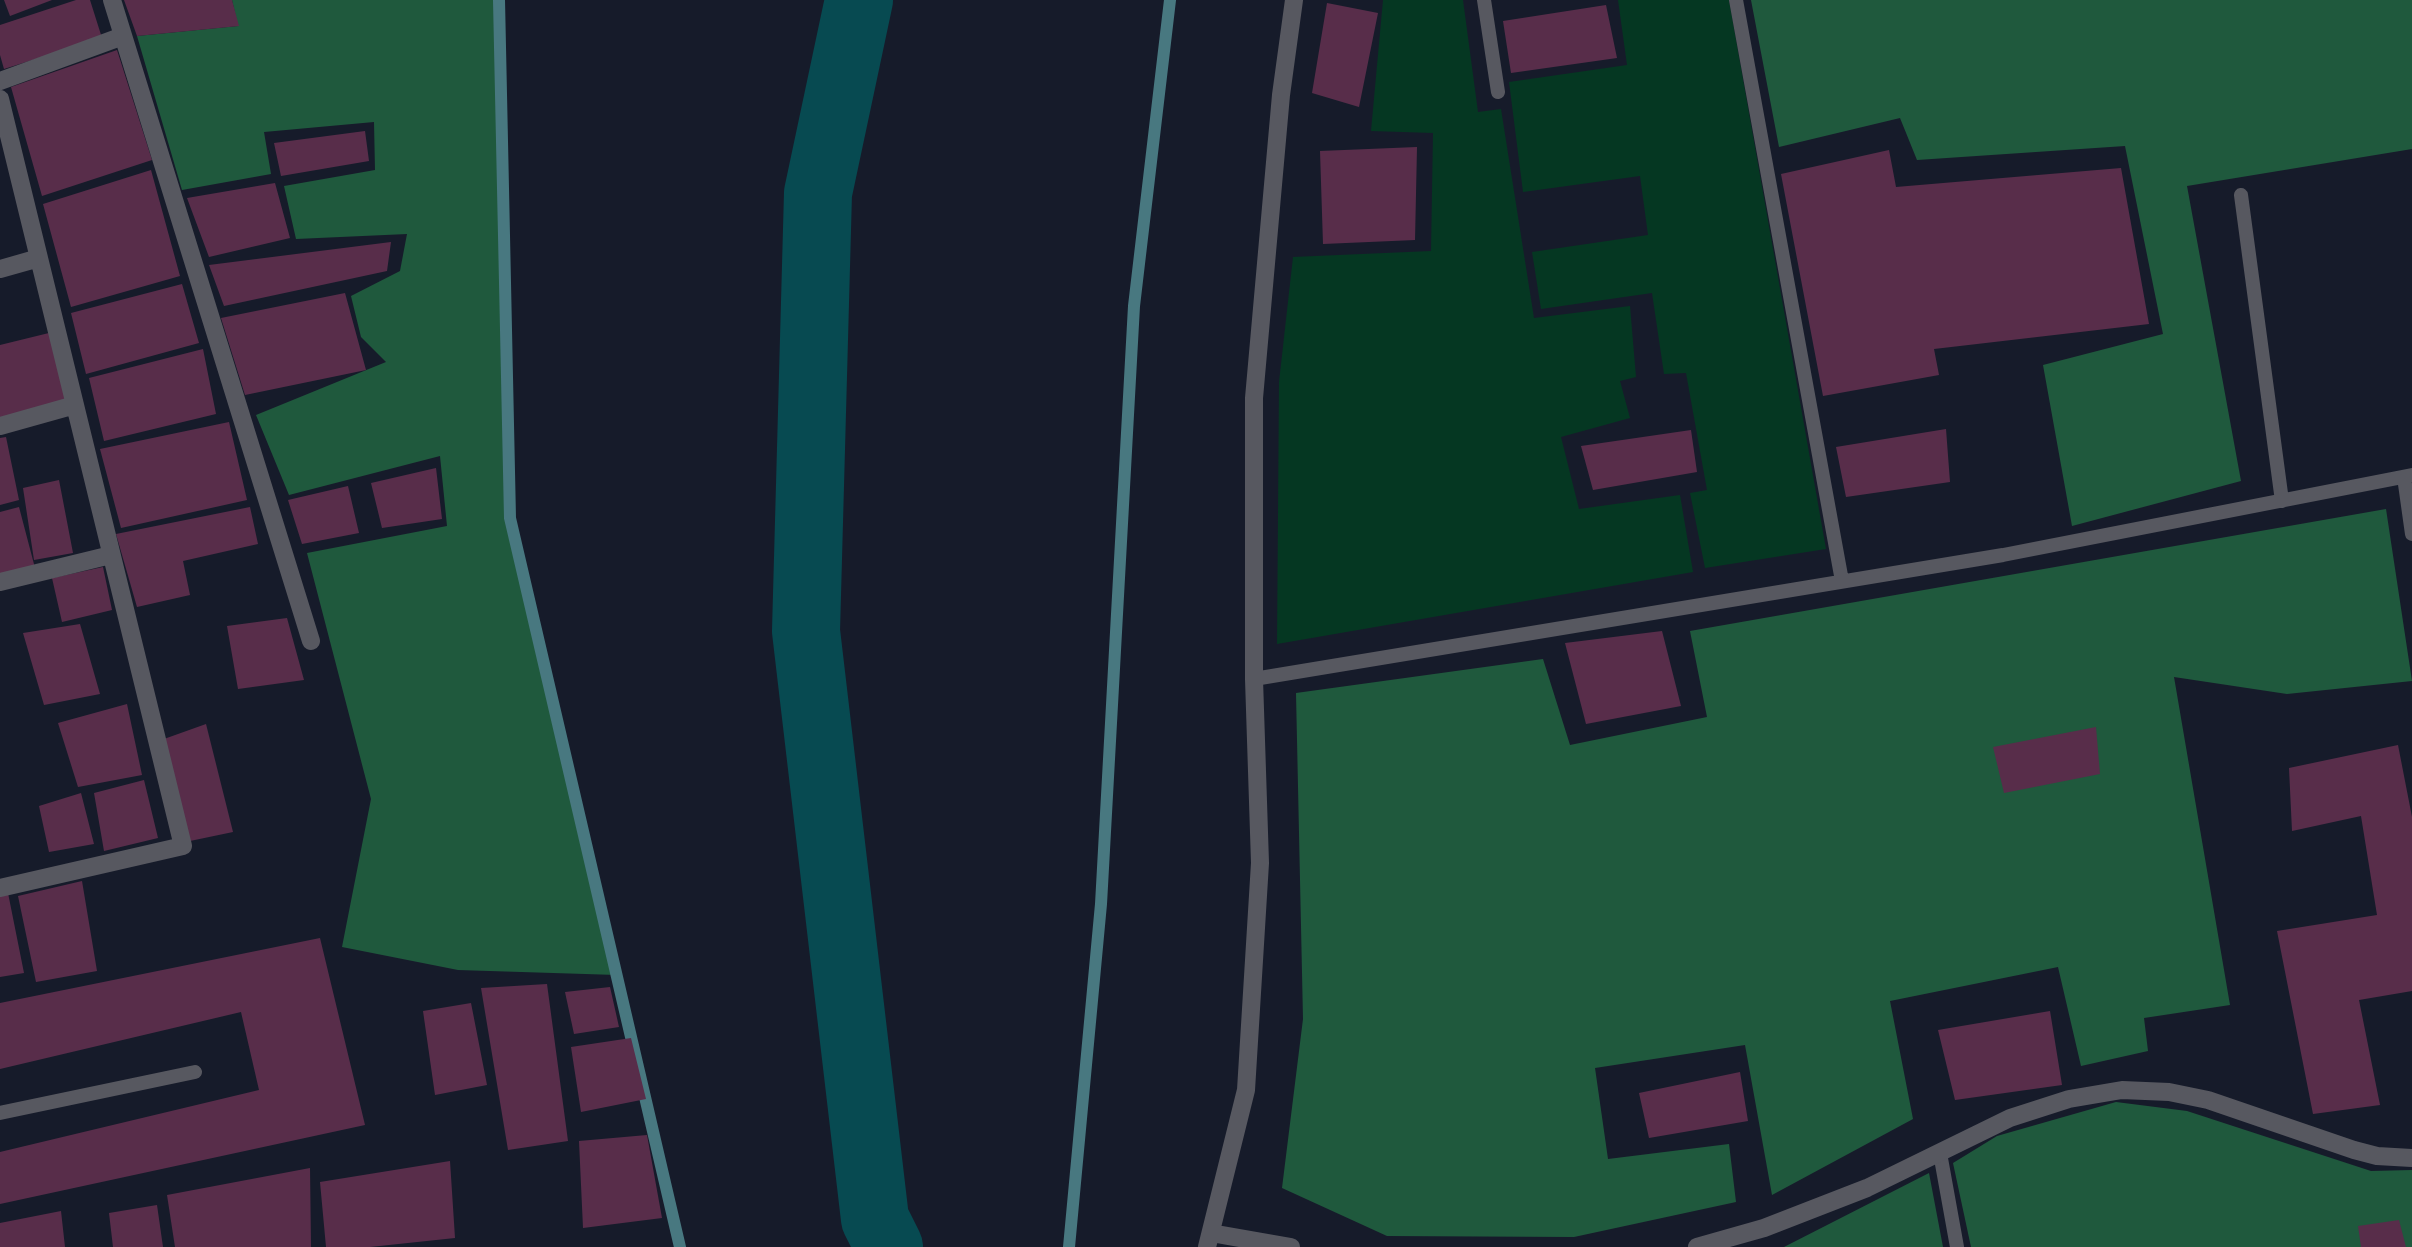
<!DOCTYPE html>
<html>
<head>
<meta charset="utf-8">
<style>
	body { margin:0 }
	canvas { display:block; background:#161b2a }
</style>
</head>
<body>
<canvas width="2412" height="1247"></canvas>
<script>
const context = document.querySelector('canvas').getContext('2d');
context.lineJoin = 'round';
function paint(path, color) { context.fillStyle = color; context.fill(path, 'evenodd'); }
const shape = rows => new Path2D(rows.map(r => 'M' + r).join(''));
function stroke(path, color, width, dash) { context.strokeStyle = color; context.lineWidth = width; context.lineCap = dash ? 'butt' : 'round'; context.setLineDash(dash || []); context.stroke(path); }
paint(shape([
	[1383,0,1463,0,1478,112,1501,109,1534,318,1630,306,1636,377,1620,381,1630,418,1561,437,1579,509,1680,495,1693,572,1277,644,1279,382,1293,257,1431,251,1433,133,1371,131],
	[1618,0,1729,0,1826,549,1705,568,1690,493,1707,490,1686,373,1664,374,1652,293,1541,309,1532,252,1648,235,1640,176,1523,192,1509,82,1627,65]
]), '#053722');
paint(shape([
	[232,0,499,0,510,518,617,975,458,970,342,947,371,799,307,553,447,526,440,456,289,495,256,415,386,362,361,337,351,296,400,271,407,234,296,239,284,186,375,170,374,122,264,132,271,174,182,190,137,36,238,26],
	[1751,0,2412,0,2412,149,2187,186,2241,481,2072,526,2043,365,2163,334,2125,146,1917,160,1900,118,1779,147],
	[2386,509,2412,681,2287,694,2174,677,2230,1005,2144,1018,2148,1051,2081,1066,2058,967,1890,1001,1913,1119,1772,1195,1745,1045,1595,1068,1608,1159,1729,1144,1736,1202,1574,1237,1387,1236,1282,1188,1303,1019,1296,693,1543,659,1570,745,1707,717,1690,631],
	[2116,1102,2187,1111,2371,1171,2412,1170,2412,1247,1971,1247,1953,1163,1997,1136],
	[1929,1173,1943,1247,1784,1247]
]), '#1f593d');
stroke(shape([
	[499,0,510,518,680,1247],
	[1069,1247,1101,904,1134,306,1170,0]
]), '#487880', 12);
stroke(shape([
	[859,0,818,193,806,631,875,1219,889,1247]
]), '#074a51', 68);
paint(shape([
	[4,0,52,0,10,16],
	[76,0,90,0,102,38,4,69,0,55,0,25],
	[124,0,232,0,239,26,137,36],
	[1327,3,1378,13,1359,107,1312,93],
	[1606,5,1617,58,1511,73,1503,21],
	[117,50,152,160,42,196,11,87],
	[365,131,369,161,281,176,274,143],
	[1417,147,1415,240,1323,244,1320,151],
	[1889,150,1896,187,2121,168,2149,324,1934,349,1939,375,1823,396,1781,174],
	[151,170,180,276,71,307,43,204],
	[275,183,290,238,209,257,187,198],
	[391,242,387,271,224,306,209,265],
	[182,284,199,343,86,374,71,313],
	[345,293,366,370,245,395,221,318],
	[53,332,67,401,0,418,0,345],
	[203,349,216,414,104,441,89,378],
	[229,422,247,500,121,528,100,449],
	[1946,429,1950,482,1846,497,1836,447],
	[1691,430,1697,472,1593,490,1581,446],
	[6,437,19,500,0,505,0,438],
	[436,468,442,519,382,528,371,483],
	[59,480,73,553,34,560,23,488],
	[348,486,359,533,302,544,288,500],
	[19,507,35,568,0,576,0,512],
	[250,507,258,544,183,561,190,595,137,607,116,534],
	[103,567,112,610,62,622,52,578],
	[287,618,304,680,238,689,227,626],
	[80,624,100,694,44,705,23,633],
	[1662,631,1681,706,1586,724,1565,643],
	[127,704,142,775,78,787,58,723],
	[206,724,233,832,190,841,164,739],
	[2096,727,2100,774,2004,793,1993,747],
	[2398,745,2412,817,2412,991,2359,1000,2380,1105,2313,1114,2277,931,2377,915,2361,816,2292,831,2289,768],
	[144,780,158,838,104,851,94,793],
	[81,793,94,844,49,852,39,806],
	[82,881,97,971,36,982,18,896],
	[8,893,24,973,0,977,0,895],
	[320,938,365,1125,0,1204,0,1152,259,1090,241,1012,0,1069,0,1003],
	[547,984,568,1141,508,1150,481,988],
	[610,987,619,1027,574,1034,565,992],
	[471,1003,487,1085,435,1095,423,1011],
	[2050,1011,2062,1085,1955,1100,1938,1030],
	[631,1038,646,1099,581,1112,571,1047],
	[1740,1072,1748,1121,1649,1138,1639,1093],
	[647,1135,662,1218,583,1228,579,1141],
	[450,1161,455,1238,370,1247,326,1247,320,1182],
	[310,1168,311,1247,175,1247,167,1195],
	[157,1205,163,1247,113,1247,109,1213],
	[61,1211,65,1247,0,1247,0,1223],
	[2399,1220,2406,1247,2361,1247,2358,1226]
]), '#582d4a');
stroke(shape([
	[1484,0,1498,92],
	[1736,0,1842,581],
	[2241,195,2282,501],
	[2404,477,2412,534],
	[1254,679,2003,555,2412,475],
	[0,1113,195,1072],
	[1940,1153,1957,1247]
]), '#575860', 14);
stroke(shape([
	[112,0,311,641],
	[0,81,123,36],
	[0,99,183,846,0,888],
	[0,269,39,258],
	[0,426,75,405],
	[0,582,111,555],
	[1211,1233,1291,1247],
	[1207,1247,1246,1090,1260,863,1254,679,1254,398,1281,95,1294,0],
	[1697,1247,1764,1228,1867,1188,2010,1118,2069,1099,2122,1090,2169,1092,2208,1100,2354,1150,2377,1156,2412,1158]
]), '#575860', 18);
</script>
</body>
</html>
